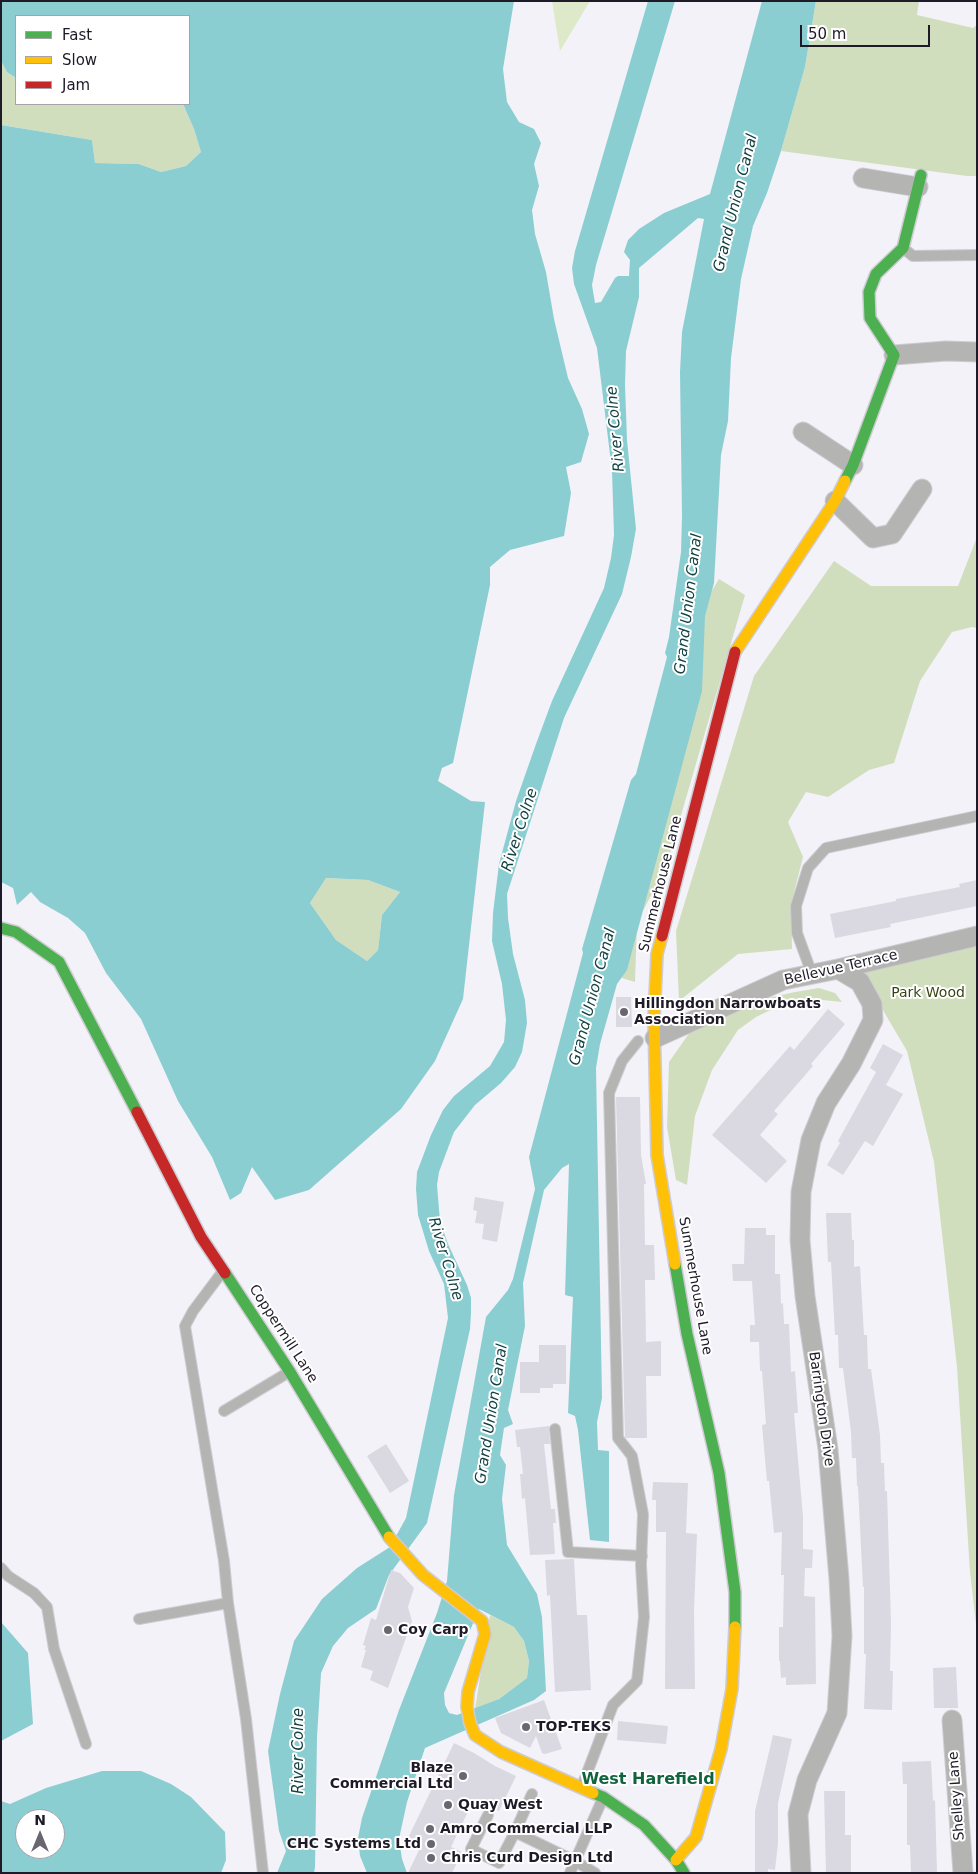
<!DOCTYPE html>
<html>
<head>
<meta charset="utf-8">
<style>
	body { margin:0 }
	#map { position:relative; width:978px; height:1874px; overflow:hidden; background:#f3f2f8; font-family:"DejaVu Sans",sans-serif }
	canvas { display:block }
	.frame { position:absolute; inset:0; border:2px solid #1f1a27; pointer-events:none }
	.legend { position:absolute; left:15px; top:15px; width:175px; height:90px; box-sizing:border-box; background:#fff; border:1px solid #a5a3a9; margin:0; padding:6px 9px; list-style:none; font-size:15px; color:#1f1a27 }
	.legend li { display:flex; align-items:center; gap:10px; height:25px }
	.legend b { width:25px; border:1px solid #a5a3a9 }
	.north { position:absolute; left:15px; top:1809px; width:50px; height:50px; box-sizing:border-box; background:#fff; border:1px solid #a5a3a9; border-radius:50%; rotate:0deg; font-size:14px; font-weight:700; line-height:20px; text-align:center; color:#1f1a27 }
	.north::after { content:''; display:block; margin:auto; width:18px; height:22px; background:#696670; clip-path:polygon(50% 0,100% 100%,50% 72%,0 100%) }
	.scale { position:absolute; left:800px; top:25px; width:130px; height:22px; box-sizing:border-box; border:2px solid #1f1a27; border-top:0; padding-left:6px; font-size:15px; line-height:18px; white-space:nowrap; color:#1f1a27; -webkit-text-stroke:4px #fff; paint-order:stroke }
</style>
</head>
<body>
<div id="map">
<canvas width="978" height="1874"></canvas>
<div class="frame"></div>
<ul class="legend">
<li><b style="height:6px;background:#4caf50"></b>Fast</li>
<li><b style="height:6px;background:#ffc107"></b>Slow</li>
<li><b style="height:6px;background:#c62828"></b>Jam</li>
</ul>
<div class="north">N</div>
<div class="scale">50 m</div>
</div>
<script>
const context = document.querySelector('canvas').getContext('2d');
context.lineJoin = 'round';
function paint(path, color) { context.fillStyle = color; context.fill(path, 'evenodd'); }
const shape = rows => new Path2D(rows.map(r => 'M' + r).join(''));
function stroke(path, color, width, dash) { context.strokeStyle = color; context.lineWidth = width; context.lineCap = dash ? 'butt' : 'round'; context.setLineDash(dash || []); context.stroke(path); }
function label(font, color, halo, rows, align = 'center') {
  context.font = font + ' "DejaVu Sans",sans-serif'; context.lineWidth = 4; context.setLineDash([]); context.textBaseline = 'middle'; context.strokeStyle = halo; context.fillStyle = color; for (const [text, x, y, turn = 0] of rows) {
    context.save(); context.translate(x, y); context.rotate((+turn || 0) * Math.PI / 180); context.textAlign = isNaN(turn) ? turn : align; if (halo) context.strokeText(text, 0, 0); context.fillText(text, 0, 0); context.restore();
  }
}
paint(shape([
	[552,1,590,1,560,51]
]), '#dde9c9');
paint(shape([
	[816,1,919,1,917,15,973,28,977,25,977,176,967,176,781,151,805,67],
	[1,61,7,72,16,78,16,104,183,104,194,129,201,152,186,166,161,172,139,164,95,163,92,140,1,125],
	[977,537,977,628,972,627,952,632,920,681,894,763,869,770,828,797,806,792,788,822,803,857,791,904,792,949,738,954,679,1001,676,931,754,676,834,561,871,586,958,586],
	[719,579,745,595,666,867,637,922,635,982,622,978,615,906,692,623],
	[326,878,368,880,400,892,382,915,378,950,367,961,336,940,310,903],
	[977,930,977,1633,970,1572,957,1367,934,1162,907,1051,854,961],
	[819,988,835,993,842,1002,813,999,777,1007,756,1017,738,1030,712,1070,695,1116,687,1185,676,1180,667,1127,669,1062,690,1032,763,999,795,992],
	[490,1615,514,1627,524,1641,529,1661,527,1678,499,1699,475,1709]
]), '#d1debd');
paint(shape([
	[2,1,514,1,503,69,507,102,519,122,534,129,541,143,534,164,539,186,532,210,535,234,546,272,554,319,568,378,582,409,589,434,581,462,566,467,571,493,564,536,510,550,490,567,490,585,453,763,442,768,438,781,471,801,485,802,463,999,435,1061,401,1109,309,1190,275,1200,252,1167,241,1193,230,1200,212,1157,178,1101,141,1019,106,973,85,933,68,918,40,902,31,892,17,905,13,888,1,882,1,125,92,140,95,163,139,164,161,172,186,166,201,152,194,129,183,104,189,104,189,16,16,16,16,78,7,72,1,61],
	[326,878,368,880,400,892,382,915,378,950,367,961,336,940,310,903],
	[648,1,675,1,596,265,592,285,595,303,601,302,615,278,618,276,629,276,630,260,624,252,628,240,639,229,664,213,710,194,762,1,816,1,805,67,781,151,767,193,753,226,741,279,731,358,728,421,721,455,714,583,705,616,702,691,627,970,617,984,600,1044,596,1068,602,1398,597,1422,598,1450,609,1451,609,1542,590,1540,578,1430,575,1416,568,1413,573,1297,565,1295,569,1164,562,1168,544,1190,523,1283,525,1326,508,1410,513,1424,504,1428,500,1455,506,1465,502,1499,507,1545,537,1594,542,1617,546,1691,534,1700,425,1748,407,1802,399,1839,402,1859,407,1873,367,1873,360,1856,358,1838,362,1818,399,1710,437,1613,447,1581,454,1495,486,1317,508,1290,513,1279,535,1189,529,1157,583,953,582,949,631,780,636,774,667,657,665,653,669,637,681,552,682,516,680,372,682,332,704,219,698,218,639,268,639,297,626,351,625,385,627,440,636,529,631,557,622,594,564,718,507,894,508,918,513,954,525,1000,527,1023,522,1052,515,1067,501,1083,475,1105,454,1132,439,1172,437,1185,440,1221,448,1244,467,1285,471,1298,471,1313,470,1329,427,1523,389,1575,376,1609,348,1628,333,1646,321,1673,317,1737,315,1867,314,1873,277,1873,286,1851,279,1831,268,1751,280,1694,294,1641,322,1599,357,1568,390,1547,406,1518,448,1318,444,1284,429,1251,418,1215,416,1189,417,1172,431,1135,443,1110,454,1096,490,1066,504,1042,506,1020,502,984,492,941,493,913,499,864,516,801,536,744,552,701,604,588,611,558,614,535,612,471,597,348,574,284,572,268,575,251],
	[479,1609,514,1627,524,1641,529,1661,527,1678,499,1699,457,1715,449,1713,445,1705,444,1693],
	[1,1622,28,1653,33,1724,1,1741],
	[102,1771,141,1771,171,1784,191,1797,225,1832,226,1860,221,1873,1,1873,1,1801,10,1804,46,1788],
	[25,1819,55,1819,55,1849,25,1849]
]), '#8bced1');
paint(shape([
	[977,880,977,906,890,924,891,927,835,938,830,914,896,901,896,899,960,887,959,884],
	[616,997,631,997,632,1027,616,1027],
	[828,1009,845,1024,811,1064,813,1066,774,1111,778,1114,760,1135,787,1161,766,1183,712,1135,790,1046,794,1050],
	[883,1044,903,1055,886,1085,903,1094,873,1146,865,1141,843,1175,827,1165,840,1143,838,1141,876,1072,870,1068],
	[616,1097,640,1097,641,1155,646,1184,644,1184,645,1245,654,1245,655,1280,645,1280,646,1342,661,1341,661,1376,646,1376,647,1438,626,1438,625,1436],
	[475,1197,504,1202,497,1242,482,1239,484,1224,475,1223,477,1211,473,1210],
	[826,1213,851,1213,852,1240,854,1240,854,1267,860,1266,864,1335,867,1335,868,1369,871,1369,880,1435,881,1463,884,1463,885,1491,887,1491,891,1623,890,1671,893,1671,892,1710,864,1709,866,1654,864,1654,864,1587,863,1587,858,1486,857,1486,856,1458,852,1458,851,1432,843,1368,839,1368,838,1335,835,1335,831,1262,828,1262],
	[745,1228,766,1228,766,1235,775,1235,775,1274,780,1274,781,1304,783,1303,784,1324,789,1324,791,1372,795,1371,798,1413,794,1413,803,1517,803,1549,813,1550,812,1568,805,1568,804,1596,815,1597,816,1684,786,1685,786,1677,781,1678,780,1661,779,1661,779,1627,783,1627,784,1575,781,1575,782,1532,774,1533,769,1481,767,1481,762,1425,766,1424,762,1371,760,1371,759,1342,750,1342,750,1325,755,1325,752,1281,733,1281,732,1264,744,1264],
	[539,1345,566,1345,566,1384,553,1384,553,1388,540,1388,540,1393,520,1393,520,1362,539,1362],
	[549,1426,550,1444,544,1444,551,1509,555,1509,556,1523,553,1523,555,1554,530,1555,525,1498,522,1499,520,1474,523,1474,520,1447,517,1447,515,1430],
	[386,1444,409,1481,390,1493,367,1456],
	[653,1482,688,1483,686,1533,697,1534,694,1611,695,1689,665,1689,666,1532,656,1532,656,1500,652,1500],
	[574,1559,577,1615,587,1615,591,1690,555,1692,550,1595,547,1596,545,1560],
	[391,1570,400,1573,414,1588,408,1607,412,1621,388,1688,370,1680,373,1671,361,1667,366,1650,364,1650,366,1646,363,1645,371,1618,376,1620],
	[956,1667,958,1708,934,1708,933,1668],
	[544,1700,562,1749,545,1754,542,1753,536,1736,530,1748,501,1733,495,1718],
	[618,1721,668,1726,666,1744,617,1740],
	[773,1735,792,1739,778,1803,778,1843,775,1870,768,1869,768,1873,755,1873,755,1811],
	[454,1743,474,1753,495,1766,516,1776,499,1811,474,1799,451,1847,462,1852,452,1873,408,1873,421,1846,407,1840],
	[931,1761,933,1801,935,1800,937,1873,911,1873,910,1845,907,1845,907,1784,903,1784,902,1762],
	[824,1791,845,1791,845,1835,851,1835,851,1873,826,1873]
]), '#dad8e1');
const lane = shape([
	[903,248,913,256,977,255],
	[812,974,797,933,796,906,808,868,826,848,977,816],
	[223,1271,193,1311,185,1326,224,1561,228,1603,246,1719,263,1873],
	[224,1411,289,1372],
	[555,1429,568,1552,642,1556],
	[1,1568,8,1576,34,1593,47,1607,54,1649,86,1744],
	[139,1619,228,1603],
	[582,1786,613,1705,637,1681,644,1617,641,1565,643,1514,632,1456,618,1438,609,1093,622,1061,638,1041],
	[532,1794,515,1832,575,1861,570,1873],
	[488,1815,471,1849,499,1863,515,1832],
	[595,1873,575,1861,603,1798]
]);
const street = shape([
	[863,178,918,187],
	[894,355,946,351,977,352],
	[803,432,853,465],
	[835,501,873,538,892,534,922,489],
	[655,1038,783,980,838,969,977,936],
	[952,1720,963,1873],
	[801,1873,798,1814,807,1780,837,1713,842,1636,839,1579,828,1449,805,1296,800,1240,801,1192,811,1140,826,1103,851,1064,873,1020,872,1004,860,982,838,969]
]);
const fast = shape([
	[845,481,853,465,894,355,870,318,869,292,876,274,903,248,921,175],
	[1,928,16,932,59,962,137,1112],
	[675,1264,687,1334,719,1473,735,1592,735,1627],
	[225,1273,290,1372,389,1537],
	[593,1793,603,1797,644,1825,676,1860,684,1873]
]);
const slow = shape([
	[735,652,835,501,845,481],
	[662,936,657,954,654,1019,657,1155,675,1264],
	[389,1537,423,1575,482,1621,485,1634,468,1692,467,1707,470,1723,475,1735,501,1752,593,1793],
	[676,1860,696,1837,721,1749,732,1689,735,1627]
]);
const jam = shape([
	[662,936,735,652],
	[137,1112,201,1237,225,1273]
]);
stroke(lane, '#ceccd2', 12);
stroke(street, '#ceccd2', 21);
stroke(fast, '#ceccd2', 14);
stroke(slow, '#ceccd2', 14);
stroke(jam, '#ceccd2', 14);
stroke(lane, '#b4b5b3', 10);
stroke(street, '#b4b5b3', 19);
stroke(fast, '#4caf50', 11);
stroke(slow, '#ffc107', 11);
stroke(jam, '#c62828', 11);
for (const [x, y, r, color] of [
	[624,1012,5,"#696670"],
	[388,1630,5,"#696670"],
	[526,1727,5,"#696670"],
	[463,1776,5,"#696670"],
	[448,1805,5,"#696670"],
	[430,1829,5,"#696670"],
	[431,1844,5,"#696670"],
	[431,1858,5,"#696670"]
]) { const dot = new Path2D(); dot.arc(x, y, r, 0, 2 * Math.PI); context.fillStyle = color; context.fill(dot); stroke(dot, '#fff', 2); }
label('14px', '#1f1a27', '#fff', [
	["Summerhouse Lane",661,884,-76],
	["Bellevue Terrace",841,968,-13],
	["Summerhouse Lane",695,1286,80],
	["Coppermill Lane",283,1334,57],
	["Barrington Drive",821,1409,82],
	["Shelley Lane",957,1796,-94]
]);
label('14px', '#374516', '#fff', [
	["Park Wood",928,993]
]);
label('bold 14px', '#1f1a27', '#fff', [
	["Hillingdon Narrowboats",634,1004],
	["Association",634,1020],
	["Coy Carp",398,1630],
	["TOP-TEKS",536,1727],
	["Blaze",453,1768,"right"],
	["Commercial Ltd",453,1784,"right"],
	["Quay West",458,1805],
	["Amro Commercial LLP",440,1829],
	["CHC Systems Ltd",421,1844,"right"],
	["Chris Curd Design Ltd",441,1858]
], 'left');
label('italic 15px', '#144142', '#fff', [
	["Grand Union Canal",736,203,-76],
	["River Colne",616,429,-95],
	["Grand Union Canal",689,604,-83],
	["River Colne",520,830,-72],
	["Grand Union Canal",593,997,-75],
	["River Colne",445,1259,73],
	["Grand Union Canal",492,1414,-81],
	["River Colne",299,1751,-90]
]);
label('bold 16px', '#10643d', '#fff', [
	["West Harefield",648,1780]
]);
</script>
</body>
</html>
